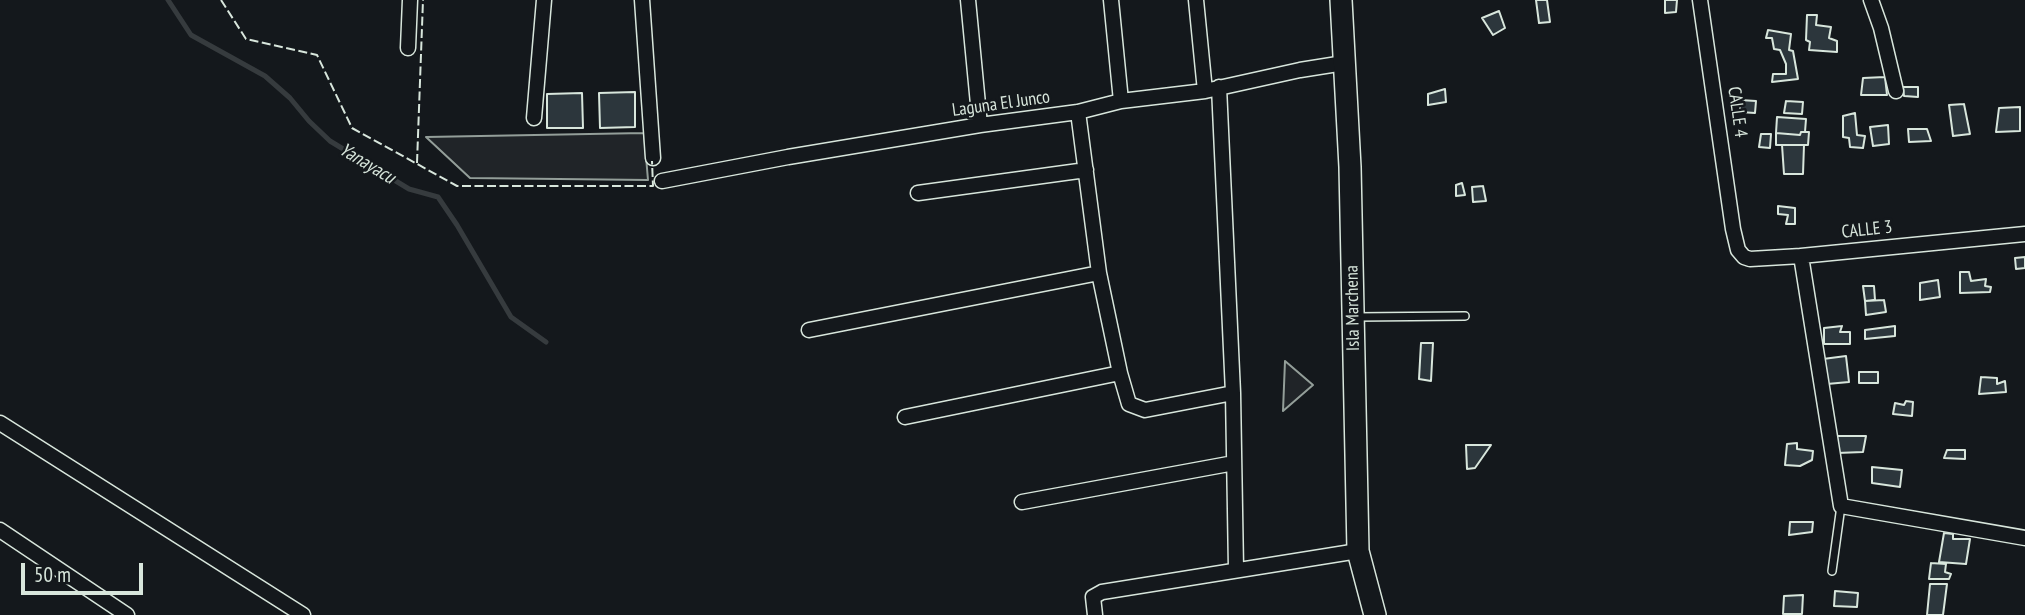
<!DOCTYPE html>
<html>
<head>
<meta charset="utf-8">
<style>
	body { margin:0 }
	#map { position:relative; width:2025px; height:615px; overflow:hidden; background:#14181c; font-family:"PT Sans Narrow",sans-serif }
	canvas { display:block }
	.scale { position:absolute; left:21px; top:563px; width:122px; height:32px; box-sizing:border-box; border:4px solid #d8e6dc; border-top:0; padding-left:9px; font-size:21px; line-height:24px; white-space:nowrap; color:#d8e6dc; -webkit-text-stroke:5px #14181c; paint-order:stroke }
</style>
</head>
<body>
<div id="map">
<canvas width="2025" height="615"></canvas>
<div class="scale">50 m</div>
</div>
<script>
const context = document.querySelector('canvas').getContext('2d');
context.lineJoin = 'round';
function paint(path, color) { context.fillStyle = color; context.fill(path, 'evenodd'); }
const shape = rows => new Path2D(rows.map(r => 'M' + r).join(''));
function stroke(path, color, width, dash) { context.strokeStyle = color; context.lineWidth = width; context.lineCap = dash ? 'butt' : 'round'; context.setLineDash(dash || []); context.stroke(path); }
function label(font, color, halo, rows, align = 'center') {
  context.font = font + ' "PT Sans Narrow",sans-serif'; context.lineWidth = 5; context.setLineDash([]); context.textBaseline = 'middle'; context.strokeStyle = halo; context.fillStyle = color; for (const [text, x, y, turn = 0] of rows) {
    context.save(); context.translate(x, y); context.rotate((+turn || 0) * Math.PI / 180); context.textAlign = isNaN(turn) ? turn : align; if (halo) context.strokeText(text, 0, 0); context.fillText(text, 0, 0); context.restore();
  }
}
const green = shape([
	[644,133,648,180,470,178,426,137,644,133],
	[1285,361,1313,385,1283,411,1285,361]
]);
paint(green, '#202428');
stroke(green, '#939e99', 2);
stroke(shape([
	[168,0,191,35,265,76,290,98,309,121,330,141,409,189,438,197,457,225,511,317,546,342]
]), '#363b3e', 5);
const building = shape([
	[1536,0,1547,0,1550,22,1539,23,1536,0],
	[1665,0,1677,0,1676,12,1665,13,1665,0],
	[1499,11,1505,28,1493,35,1482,18,1499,11],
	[1807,15,1817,15,1816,25,1831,27,1829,38,1837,41,1837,52,1809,50,1810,42,1806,40,1807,15],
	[1768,30,1791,34,1789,50,1793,51,1798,79,1772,82,1773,74,1786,74,1786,64,1780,50,1774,49,1772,38,1766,38,1768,30],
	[1885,77,1887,95,1861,95,1863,78,1885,77],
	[1903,87,1918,87,1918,97,1904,96,1903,87],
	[1445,89,1446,102,1428,105,1428,94,1445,89],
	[635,92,635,127,600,128,599,93,635,92],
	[582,93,583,128,547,128,547,94,582,93],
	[1740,100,1756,101,1755,113,1740,112,1740,100],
	[1786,101,1803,102,1802,114,1784,113,1786,101],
	[1964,104,1970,134,1953,136,1949,105,1964,104],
	[2020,107,2020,131,1996,132,1999,108,2020,107],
	[1855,113,1857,135,1865,136,1863,148,1850,147,1849,138,1843,137,1843,116,1855,113],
	[1777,117,1806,119,1805,132,1801,132,1800,135,1776,133,1777,117],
	[1888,125,1889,144,1873,146,1870,127,1888,125],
	[1908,129,1927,129,1931,141,1909,142,1908,129],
	[1801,132,1809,132,1808,145,1776,145,1776,133,1800,135,1801,132],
	[1761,134,1771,134,1770,148,1759,147,1761,134],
	[1782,145,1804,145,1803,174,1784,174,1782,145],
	[1462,183,1465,195,1456,196,1456,185,1462,183],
	[1483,186,1486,201,1473,202,1472,187,1483,186],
	[1778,206,1795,208,1795,224,1786,224,1788,215,1778,214,1778,206],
	[2025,257,2025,268,2016,269,2015,258,2025,257],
	[1960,272,1969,272,1971,281,1986,279,1985,286,1991,287,1990,292,1960,293,1960,272],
	[1938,280,1940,297,1920,300,1920,283,1938,280],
	[1863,286,1874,286,1875,300,1865,301,1863,286],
	[1884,300,1886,312,1866,315,1865,301,1884,300],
	[1842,326,1840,332,1850,332,1850,344,1824,344,1824,328,1842,326],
	[1895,326,1895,336,1865,339,1865,330,1895,326],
	[1421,343,1433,343,1431,381,1419,379,1421,343],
	[1846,356,1849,382,1827,384,1823,359,1846,356],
	[1859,372,1878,372,1878,383,1859,383,1859,372],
	[1981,377,1997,378,1997,384,2005,381,2006,392,1979,394,1981,377],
	[1906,401,1913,402,1912,416,1893,414,1895,403,1904,405,1906,401],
	[1837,436,1866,436,1863,452,1837,453,1837,436],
	[1797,443,1797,449,1813,451,1812,460,1800,466,1785,465,1787,444,1797,443],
	[1466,445,1491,445,1475,468,1467,469,1466,445],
	[1947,450,1965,450,1965,459,1944,458,1947,450],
	[1872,467,1902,470,1900,487,1872,483,1872,467],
	[1790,522,1813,522,1812,532,1789,535,1790,522],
	[1944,533,1953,534,1953,539,1970,539,1966,564,1939,562,1944,533],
	[1931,563,1946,564,1945,572,1951,574,1949,579,1929,579,1931,563],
	[1930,584,1947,584,1943,615,1927,615,1930,584],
	[1835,591,1858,593,1857,607,1834,606,1835,591],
	[1803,595,1802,614,1783,614,1784,596,1803,595]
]);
paint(building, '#2c363c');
stroke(building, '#d8e6dc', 2);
const lane = shape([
	[1357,317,1465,316],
	[1832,571,1841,506]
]);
const street = shape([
	[642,0,653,158],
	[968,0,980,125],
	[1111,0,1121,101],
	[1196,0,1205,91],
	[1700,0,1733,229,1738,250,1744,257,1750,259,1801,256,2025,234],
	[1871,0,1881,28,1896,91],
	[408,48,410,0],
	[1219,87,1233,393,1236,569],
	[1078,112,1099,273,1120,373,1129,404,1145,410,1233,393],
	[534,118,544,0],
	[662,181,788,157,980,125,1078,112,1121,101,1205,91,1300,70,1344,63],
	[918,193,1086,170],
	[1801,256,1841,506,2025,538],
	[809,330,1099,273],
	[905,417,1120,373],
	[0,423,303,615],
	[1022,502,1234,463],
	[0,530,127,615],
	[1095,615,1093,597,1102,592,1358,551]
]);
const secondary = shape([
	[1341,0,1350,167,1358,551,1375,615]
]);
stroke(lane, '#d8e6dc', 10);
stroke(street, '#d8e6dc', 17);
stroke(secondary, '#d8e6dc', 24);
stroke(lane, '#14181c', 7);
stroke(street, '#14181c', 14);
stroke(secondary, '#14181c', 21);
stroke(shape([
	[221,0,246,39,317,55,352,128,457,186,653,186,652,161],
	[417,163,423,0]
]), '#d8e6dc', 2, [9, 3.5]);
label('18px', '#d8e6dc', '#14181c', [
	["Laguna El Junco",1001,104,-8],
	["CALLE 4",1737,112,82],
	["CALLE 3",1867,230,-6],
	["Isla Marchena",1353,308,-91]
]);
label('italic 19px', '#d8e6dc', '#14181c', [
	["Yanayacu",367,164,31]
]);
</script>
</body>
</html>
